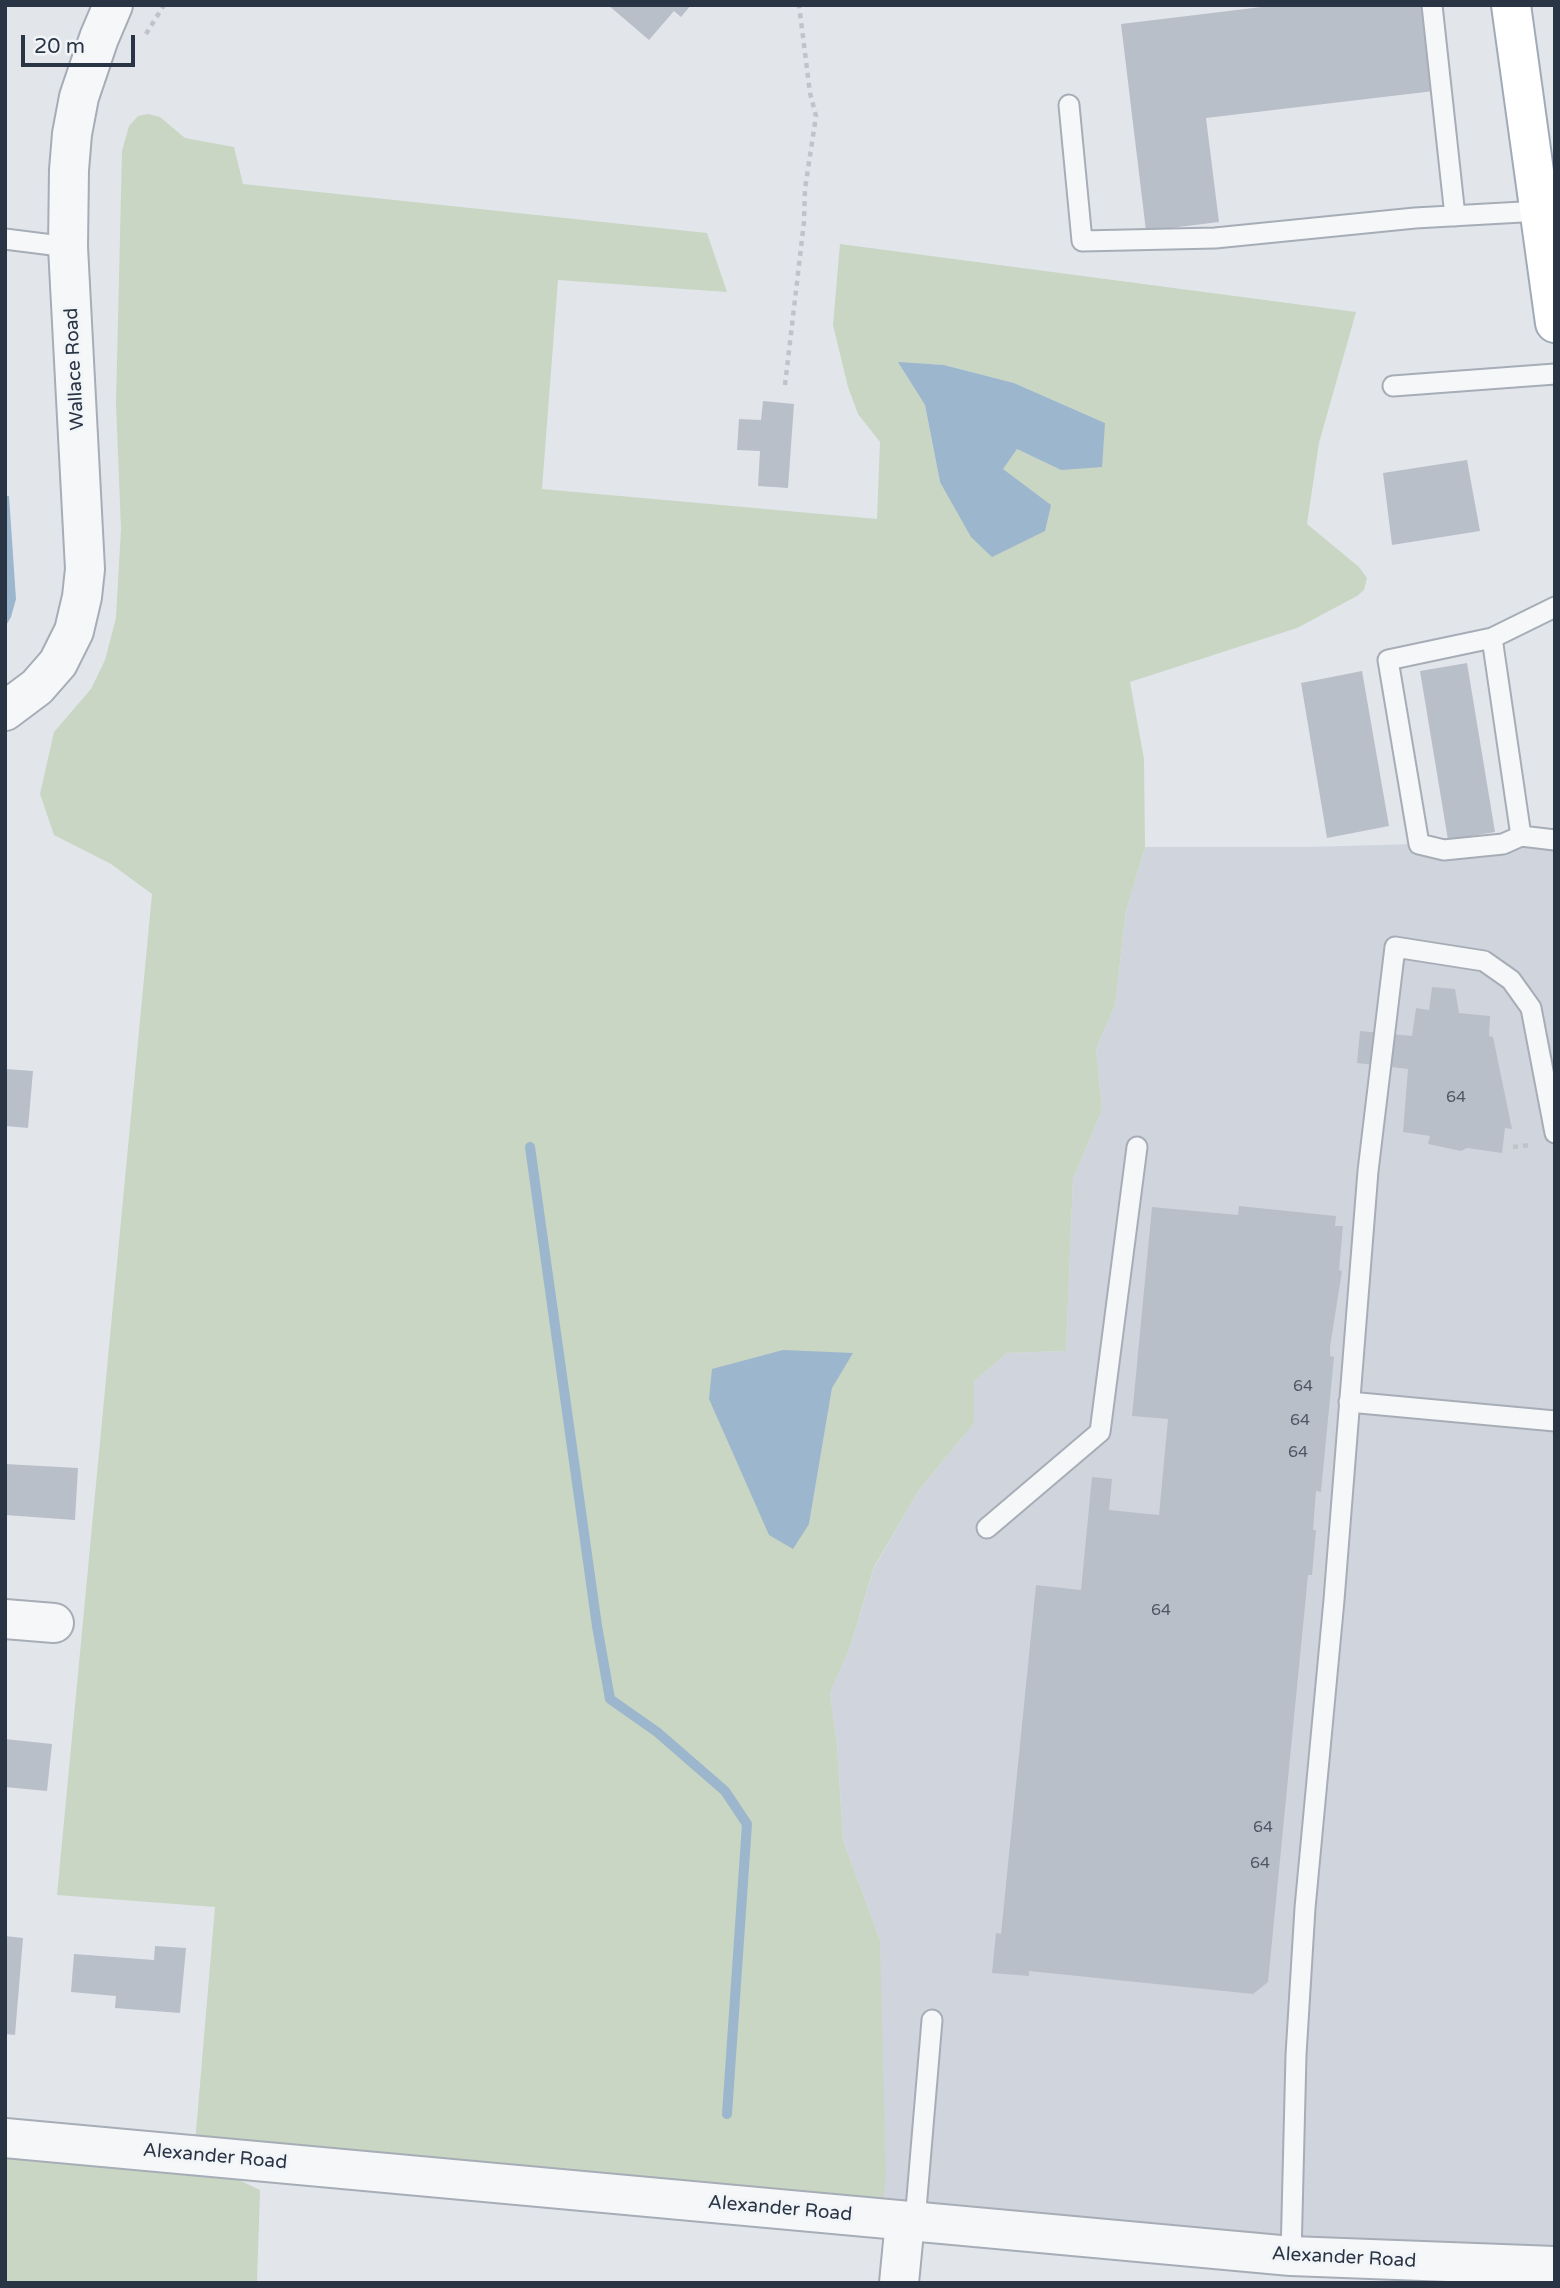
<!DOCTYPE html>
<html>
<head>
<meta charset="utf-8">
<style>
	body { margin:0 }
	#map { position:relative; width:1560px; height:2288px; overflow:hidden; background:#e2e6eb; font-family:"Varela Round",sans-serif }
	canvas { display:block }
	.frame { position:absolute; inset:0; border:7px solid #293444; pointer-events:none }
	.scale { position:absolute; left:21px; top:35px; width:114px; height:32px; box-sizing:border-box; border:4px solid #293444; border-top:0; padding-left:9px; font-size:21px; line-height:24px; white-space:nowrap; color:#293444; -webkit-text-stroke:5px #f2f5f8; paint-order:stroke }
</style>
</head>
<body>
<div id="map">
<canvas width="1560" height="2288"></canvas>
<div class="frame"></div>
<div class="scale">20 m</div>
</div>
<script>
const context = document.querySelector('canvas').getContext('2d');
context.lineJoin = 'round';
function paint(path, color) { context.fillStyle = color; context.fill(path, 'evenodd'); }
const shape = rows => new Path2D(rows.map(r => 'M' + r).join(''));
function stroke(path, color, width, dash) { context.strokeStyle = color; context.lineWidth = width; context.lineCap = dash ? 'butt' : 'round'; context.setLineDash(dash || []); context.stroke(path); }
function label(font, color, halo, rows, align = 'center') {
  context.font = font + ' "Varela Round",sans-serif'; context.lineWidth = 6; context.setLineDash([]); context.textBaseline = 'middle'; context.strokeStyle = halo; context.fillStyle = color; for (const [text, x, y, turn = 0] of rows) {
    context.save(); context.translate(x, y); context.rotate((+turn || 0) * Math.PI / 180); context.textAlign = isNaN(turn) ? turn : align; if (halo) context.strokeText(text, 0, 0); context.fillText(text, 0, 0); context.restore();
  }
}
paint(shape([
	[1555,840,1555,2266,881,2219,880,1940,843,1840,837,1745,830,1693,850,1647,874,1568,919,1490,974,1423,974,1381,1007,1353,1066,1351,1073,1179,1102,1110,1096,1049,1115,1005,1126,911,1145,847,1308,847]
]), '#d0d5dd');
paint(shape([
	[149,114,160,117,185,138,234,147,243,184,707,233,727,292,558,280,542,489,877,519,880,442,858,414,848,387,833,325,840,244,1356,312,1319,443,1307,524,1359,567,1367,578,1364,590,1357,596,1297,628,1130,682,1144,759,1145,847,1126,911,1115,1005,1096,1049,1102,1110,1073,1179,1066,1351,1007,1353,974,1381,974,1423,919,1490,874,1567,850,1647,830,1693,837,1745,843,1840,880,1940,886,2176,881,2219,194,2155,215,1907,57,1895,152,894,111,864,54,835,40,794,54,732,91,689,105,660,116,618,121,529,116,403,122,151,129,126,138,116],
	[899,363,944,365,1014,383,1105,423,1061,470,1017,449,1002,469,1050,505,940,482,925,405],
	[783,1350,832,1387,809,1524],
	[5,2146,207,2165,260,2190,257,2283,5,2283]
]), '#c8d6c3');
paint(shape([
	[898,362,944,365,1014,383,1105,423,1102,467,1061,470,1017,449,1003,469,1051,505,1045,531,992,557,971,537,940,482,925,405],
	[5,496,9,496,16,599,11,617,5,627],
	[783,1350,853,1353,832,1388,809,1524,793,1549,769,1535,709,1399,712,1369]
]), '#9cb6cd');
stroke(shape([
	[530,1147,597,1626,610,1699,657,1732,725,1791,747,1824,727,2114]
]), '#9cb6cd', 10);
paint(shape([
	[608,5,691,5,681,17,674,11,649,40],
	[1278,5,1423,5,1434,91,1206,118,1219,222,1146,231,1121,24],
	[763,401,794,404,788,488,758,486,760,451,737,450,739,419,761,420],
	[1467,460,1480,531,1392,545,1383,473],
	[1467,663,1495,832,1448,840,1420,671],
	[1362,671,1389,826,1327,838,1301,683],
	[1432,987,1455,989,1459,1013,1490,1016,1489,1036,1493,1037,1512,1129,1505,1128,1502,1153,1467,1148,1461,1151,1428,1144,1430,1136,1403,1132,1408,1069,1357,1063,1360,1031,1412,1036,1416,1008,1429,1010],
	[5,1069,33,1071,28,1128,5,1126],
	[1239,1206,1336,1216,1335,1226,1343,1226,1339,1270,1342,1271,1330,1347,1330,1356,1334,1357,1321,1492,1316,1491,1313,1530,1316,1530,1312,1575,1308,1575,1268,1982,1253,1994,1029,1971,1029,1976,992,1973,996,1933,1001,1934,1036,1585,1081,1590,1092,1477,1112,1479,1109,1510,1159,1515,1168,1419,1132,1416,1152,1207,1238,1215],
	[5,1464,78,1468,75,1520,5,1515],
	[5,1739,52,1744,47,1791,5,1787],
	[5,1936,23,1938,15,2035,5,2034],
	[155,1946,186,1948,180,2013,115,2008,116,1996,71,1992,74,1954,154,1960]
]), '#b9bfc9');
const service = shape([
	[1432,5,1455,216],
	[1069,105,1082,241,1215,238,1415,218,1540,211],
	[5,239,68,247],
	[1393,386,1555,374],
	[1555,607,1492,638,1521,836,1555,840],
	[1492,638,1388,660,1419,844,1444,850,1503,844,1521,836],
	[1349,1402,1555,1421],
	[987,1528,1100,1432,1137,1147],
	[915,2221,932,2020],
	[1291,2256,1296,2055,1305,1908,1334,1600,1368,1171,1395,947,1484,961,1511,980,1531,1008,1555,1133]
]);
const minor = shape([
	[5,711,37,687,58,663,74,631,82,597,85,569,68,247,69,170,72,134,79,97,99,38,113,5],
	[5,1619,54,1623],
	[899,2283,905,2221]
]);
const tertiary = shape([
	[5,2138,1291,2256,1555,2266]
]);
const primary = shape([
	[1511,5,1555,323]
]);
stroke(service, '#a7adb6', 23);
stroke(minor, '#a7adb6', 42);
stroke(tertiary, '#a7adb6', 42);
stroke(primary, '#a1abb8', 42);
stroke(shape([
	[146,34,164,5],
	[785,385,804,222,805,189,816,116,810,93,799,5],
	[1513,1147,1530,1145]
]), '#c0c4ca', 4.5, [5, 5]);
stroke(service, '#f5f7f9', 19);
stroke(minor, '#f5f7f9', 38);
stroke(tertiary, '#f5f7f9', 38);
stroke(primary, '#fff', 38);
label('16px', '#4d5765', null, [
	["64",1456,1098],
	["64",1303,1387],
	["64",1300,1421],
	["64",1298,1453],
	["64",1161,1611],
	["64",1263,1828],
	["64",1260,1864]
]);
label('19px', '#293444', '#f2f5f8', [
	["Wallace Road",75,369,-93],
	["Alexander Road",215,2157,5],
	["Alexander Road",780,2209,5],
	["Alexander Road",1344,2258,3]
]);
</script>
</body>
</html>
